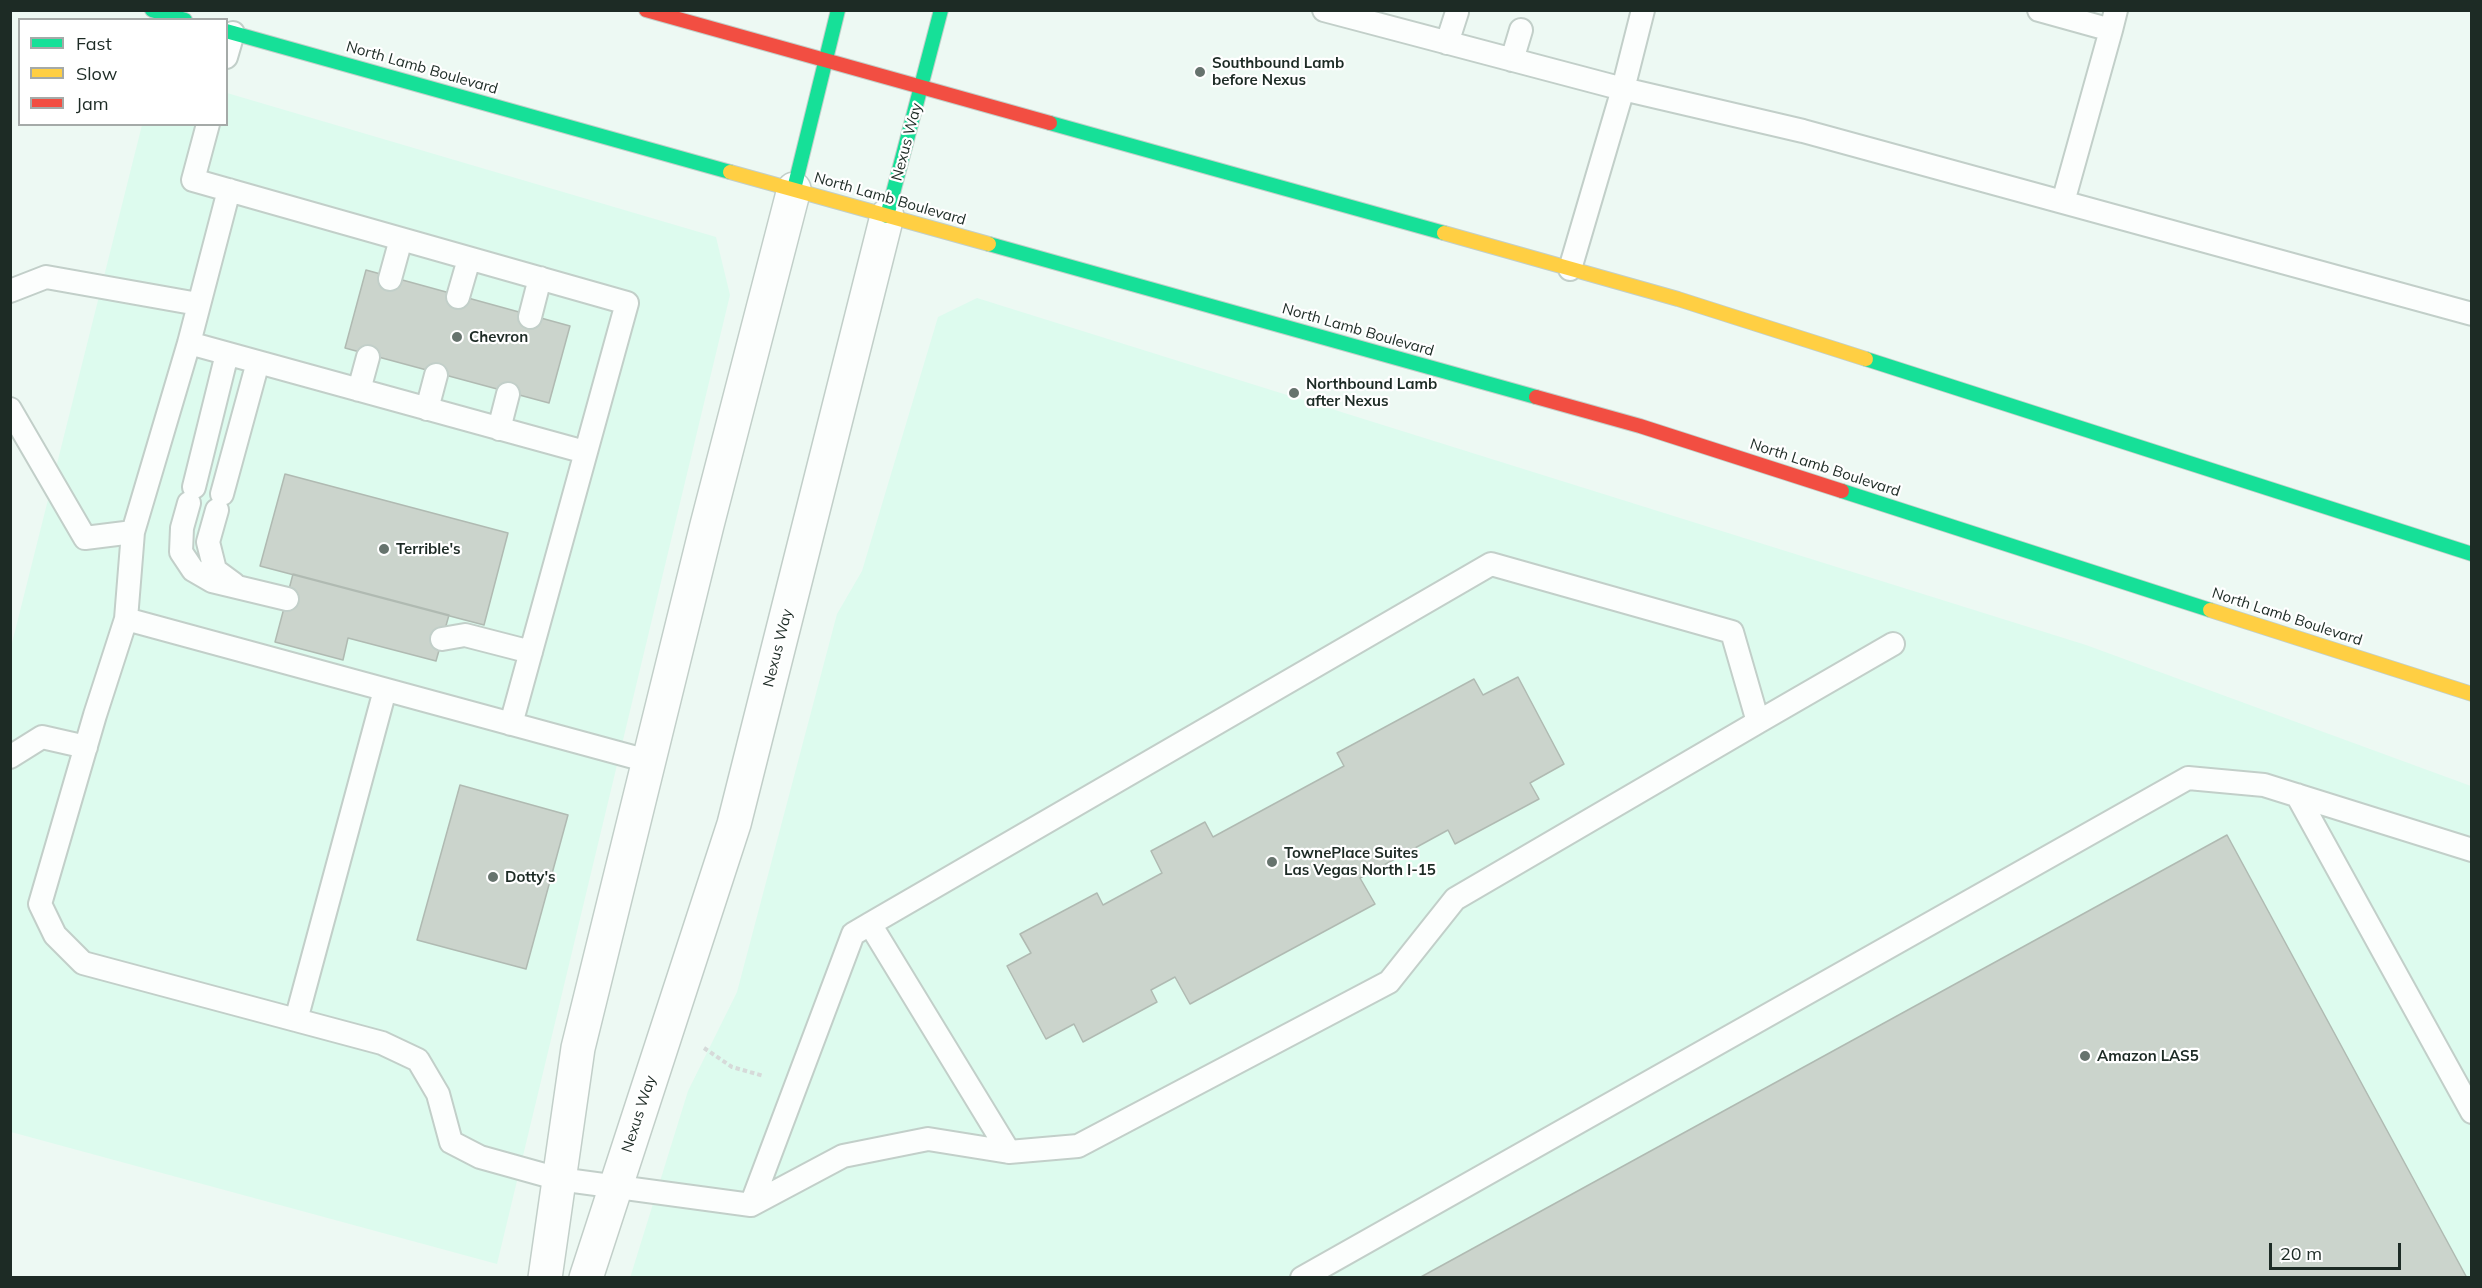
<!DOCTYPE html>
<html>
<head>
<meta charset="utf-8">
<style>
	body { margin:0 }
	#map { position:relative; width:2482px; height:1288px; overflow:hidden; background:#edf9f3; font-family:Mulish,sans-serif }
	canvas { display:block }
	.frame { position:absolute; inset:0; border:12px solid #1d2b25; pointer-events:none }
	.legend { position:absolute; left:18px; top:18px; width:210px; height:108px; box-sizing:border-box; background:#fff; border:2px solid #a5aaa8; margin:0; padding:8px 10px; list-style:none; font-size:18px; color:#1d2b25 }
	.legend li { display:flex; align-items:center; gap:12px; height:30px }
	.legend b { width:30px; border:2px solid #a5aaa8 }
	.scale { position:absolute; left:2269px; top:1243px; width:132px; height:27px; box-sizing:border-box; border:3px solid #1d2b25; border-top:0; padding-left:8px; font-size:18px; line-height:21px; white-space:nowrap; color:#1d2b25; -webkit-text-stroke:4px #fff; paint-order:stroke }
</style>
</head>
<body>
<div id="map">
<canvas width="2482" height="1288"></canvas>
<div class="frame"></div>
<ul class="legend">
<li><b style="height:8px;background:#16e098"></b>Fast</li>
<li><b style="height:8px;background:#ffcf43"></b>Slow</li>
<li><b style="height:8px;background:#f24e42"></b>Jam</li>
</ul>
<div class="scale">20 m</div>
</div>
<script>
const context = document.querySelector('canvas').getContext('2d');
context.lineJoin = 'round';
function paint(path, color) { context.fillStyle = color; context.fill(path, 'evenodd'); }
const shape = rows => new Path2D(rows.map(r => 'M' + r).join(''));
function stroke(path, color, width, dash) { context.strokeStyle = color; context.lineWidth = width; context.lineCap = dash ? 'butt' : 'round'; context.setLineDash(dash || []); context.stroke(path); }
function label(font, color, halo, rows, align = 'center') {
  context.font = font + ' Mulish,sans-serif'; context.lineWidth = 4.5; context.setLineDash([]); context.textBaseline = 'middle'; context.strokeStyle = halo; context.fillStyle = color; for (const [text, x, y, turn = 0] of rows) {
    context.save(); context.translate(x, y); context.rotate((+turn || 0) * Math.PI / 180); context.textAlign = isNaN(turn) ? turn : align; if (halo) context.strokeText(text, 0, 0); context.fillText(text, 0, 0); context.restore();
  }
}
paint(shape([
	[227,93,716,237,730,295,497,1264,11,1132,11,647,142,125,226,124],
	[977,298,2086,645,2471,786,2471,1277,630,1278,688,1091,737,992,837,614,862,571,938,317]
]), '#ddfbee');
const building = shape([
	[366,270,570,326,549,403,345,348,366,270],
	[285,474,508,533,484,625,260,566,285,474],
	[293,574,449,615,436,661,348,638,343,660,275,642,293,574],
	[1518,677,1564,764,1530,783,1539,799,1455,844,1448,830,1360,878,1375,904,1190,1004,1175,977,1151,990,1157,1002,1083,1042,1074,1024,1046,1039,1007,966,1031,953,1020,934,1097,893,1103,905,1162,873,1151,851,1205,822,1213,837,1344,766,1337,753,1474,679,1483,695,1518,677],
	[460,785,568,815,526,969,417,940,460,785],
	[2227,835,2467,1278,1419,1278,2227,835]
]);
paint(building, '#cbd4cc');
stroke(building, '#b0bab2', 1.5);
const lane = shape([
	[1324,10,1623,89,1643,10],
	[2039,10,2111,30,2116,10],
	[1447,43,1457,12],
	[226,57,233,33],
	[1512,60,1521,30],
	[208,124,193,180,627,303,511,724],
	[2063,202,2111,30],
	[1570,269,1623,89,1803,131,2472,314],
	[390,279,401,239],
	[10,291,46,277,198,304],
	[458,297,469,259],
	[530,317,540,278],
	[189,343,585,452],
	[359,390,368,357],
	[10,409,85,538,133,532],
	[427,409,436,375],
	[499,429,508,394],
	[194,487,227,354],
	[222,494,258,362],
	[189,503,182,528,181,552,193,570,212,581,287,599],
	[217,510,208,542,215,570,234,584],
	[126,619,133,532,189,343,229,190],
	[442,639,465,635,531,652],
	[1758,722,1893,644],
	[10,757,42,737,86,747],
	[648,761,126,619,95,715,40,904,55,935,83,963,382,1043,418,1060,438,1094,451,1142,480,1157,559,1179,751,1205,853,934,870,924,1491,564,1732,632,1758,722,1455,899,1389,982,1078,1146,1009,1152,870,924],
	[2297,795,2472,1112],
	[296,1020,385,690],
	[751,1205,843,1156,928,1139,1009,1152],
	[1302,1278,2188,778,2264,785,2472,850]
]);
const street = shape([
	[545,1278,578,1048,707,525,794,189],
	[586,1278,734,824,887,216]
]);
const fast = shape([
	[152,10,185,20],
	[226,31,730,172],
	[1050,123,1444,233],
	[794,189,838,10],
	[887,216,941,10],
	[989,244,1536,397],
	[1866,359,2472,554],
	[1842,491,2210,610]
]);
const slow = shape([
	[730,172,989,244],
	[1444,233,1678,299,1866,359],
	[2210,610,2472,694]
]);
const jam = shape([
	[646,10,1050,123],
	[1536,397,1640,426,1842,491]
]);
stroke(lane, '#c2cfc9', 26);
stroke(street, '#c2cfc9', 36);
stroke(fast, '#c2cfc9', 16);
stroke(slow, '#c2cfc9', 16);
stroke(jam, '#c2cfc9', 16);
stroke(shape([
	[704,1048,732,1067,764,1076]
]), '#d6dad9', 4, [4.5, 3]);
stroke(lane, '#fcfefd', 22);
stroke(street, '#fcfefd', 33);
stroke(fast, '#16e098', 14);
stroke(slow, '#ffcf43', 14);
stroke(jam, '#f24e42', 14);
for (const [x, y, r, color] of [
	[1200,72,6,"#66736d"],
	[457,337,6,"#66736d"],
	[1294,393,6,"#66736d"],
	[384,549,6,"#66736d"],
	[1272,862,6,"#66736d"],
	[493,877,6,"#66736d"],
	[2085,1056,6,"#66736d"]
]) { const dot = new Path2D(); dot.arc(x, y, r, 0, 2 * Math.PI); context.fillStyle = color; context.fill(dot); stroke(dot, '#fff', 2); }
label('bold 15px', '#1d2b25', '#fff', [
	["Southbound Lamb",1212,63],
	["before Nexus",1212,80],
	["Chevron",469,337],
	["Northbound Lamb",1306,384],
	["after Nexus",1306,401],
	["Terrible's",396,549],
	["TownePlace Suites",1284,853],
	["Las Vegas North I-15",1284,870],
	["Dotty's",505,877],
	["Amazon LAS5",2097,1056]
], 'left');
label('15px', '#1d2b25', '#fff', [
	["North Lamb Boulevard",422,68,16],
	["Nexus Way",907,142,-75],
	["North Lamb Boulevard",890,199,16],
	["North Lamb Boulevard",1358,330,16],
	["North Lamb Boulevard",1825,468,18],
	["North Lamb Boulevard",2287,617,18],
	["Nexus Way",778,648,-76],
	["Nexus Way",639,1114,-72]
]);
</script>
</body>
</html>
